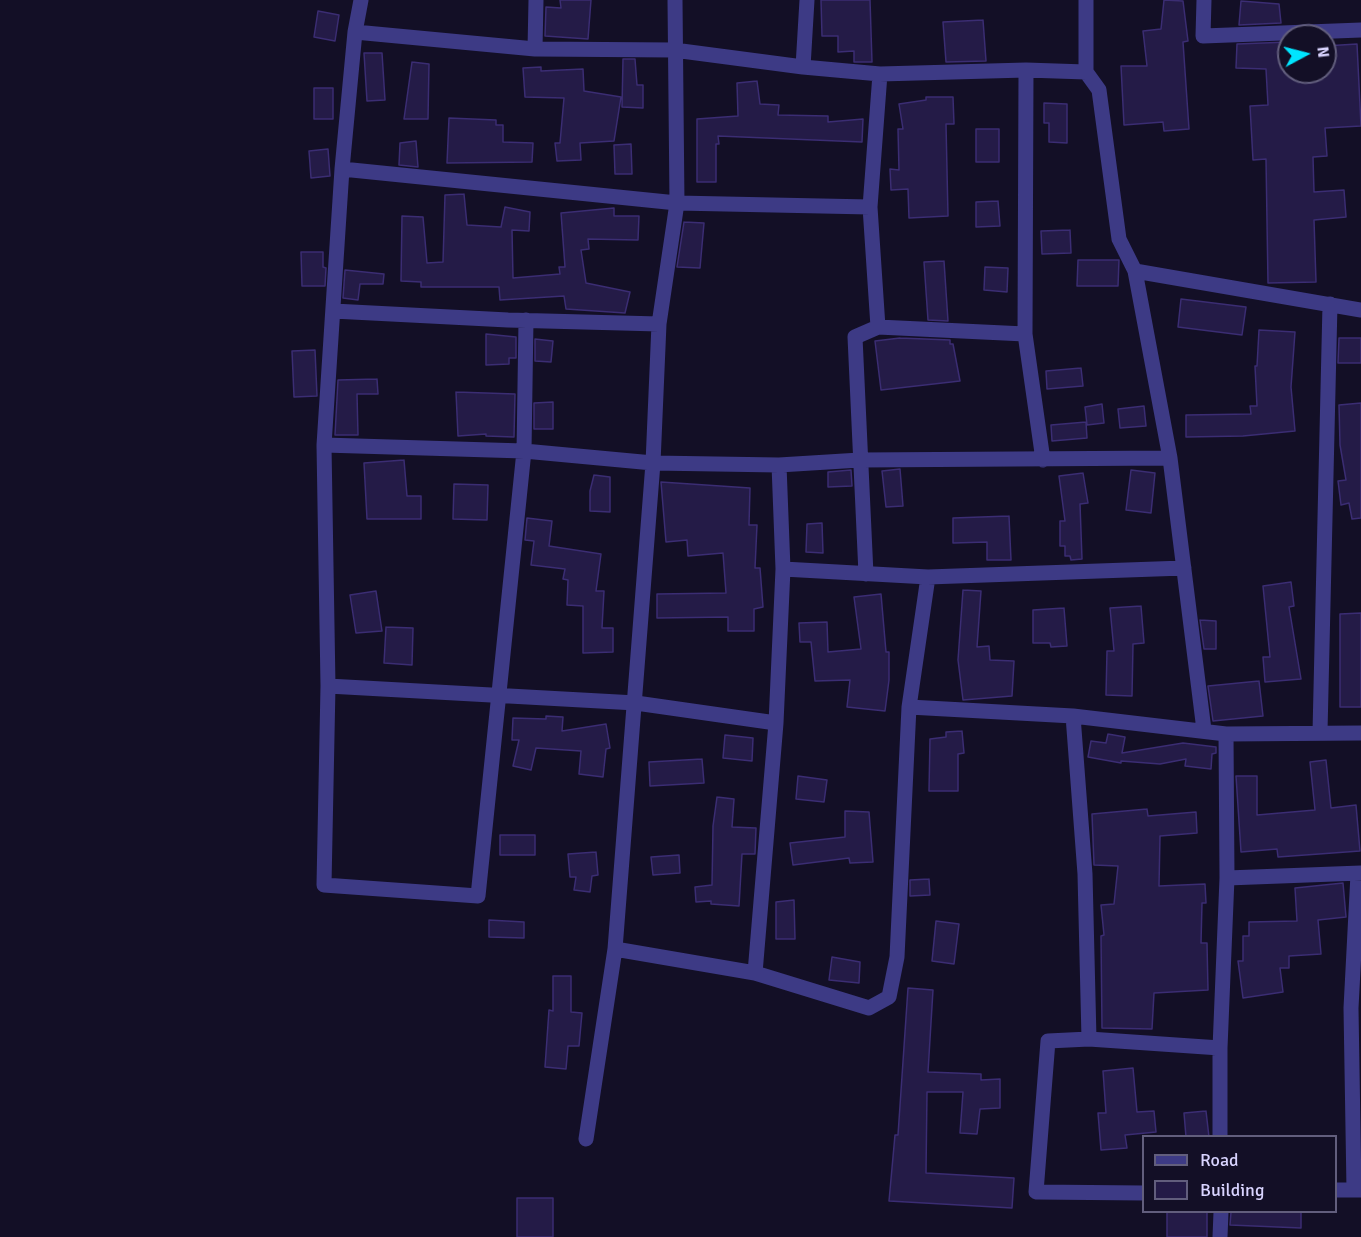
<!DOCTYPE html>
<html>
<head>
<meta charset="utf-8">
<style>
	body { margin:0 }
	#map { position:relative; width:1361px; height:1237px; overflow:hidden; background:#130f26; font-family:Signika,sans-serif }
	canvas { display:block }
	.legend { position:absolute; left:1142px; top:1135px; width:195px; height:78px; box-sizing:border-box; background:#130f26; border:2px solid #625e7d; margin:0; padding:8px 10px; list-style:none; font-size:18px; color:#d9d4ff }
	.legend li { display:flex; align-items:center; gap:12px; height:30px }
	.legend b { width:30px; border:2px solid #625e7d }
	.north { position:absolute; left:1277px; top:24px; width:60px; height:60px; box-sizing:border-box; background:#130f26; border:2px solid #625e7d; border-radius:50%; rotate:83deg; font-size:16px; font-weight:700; line-height:24px; text-align:center; color:#d9d4ff }
	.north::after { content:''; display:block; margin:auto; width:21px; height:27px; background:#00e5ff; clip-path:polygon(50% 0,100% 100%,50% 72%,0 100%) }
</style>
</head>
<body>
<div id="map">
<canvas width="1361" height="1237"></canvas>
<ul class="legend">
<li><b style="height:8px;background:#3d3a85"></b>Road</li>
<li><b style="height:16px;background:#241b47"></b>Building</li>
</ul>
<div class="north">N</div>
</div>
<script>
const context = document.querySelector('canvas').getContext('2d');
context.lineJoin = 'round';
function paint(path, color) { context.fillStyle = color; context.fill(path, 'evenodd'); }
const shape = rows => new Path2D(rows.map(r => 'M' + r).join(''));
function stroke(path, color, width, dash) { context.strokeStyle = color; context.lineWidth = width; context.lineCap = dash ? 'butt' : 'round'; context.setLineDash(dash || []); context.stroke(path); }
const building = shape([
	[560,0,591,0,588,39,545,36,546,7,561,8,560,0],
	[821,0,870,0,872,62,854,62,854,51,838,52,838,36,822,36,821,0],
	[1164,0,1183,1,1188,41,1183,42,1189,129,1164,131,1163,122,1124,125,1121,66,1147,66,1143,31,1161,29,1164,0],
	[1241,1,1279,4,1281,23,1239,25,1241,1],
	[318,11,339,15,335,41,314,37,318,11],
	[983,20,986,61,946,62,943,22,983,20],
	[1289,42,1289,72,1325,72,1325,46,1357,44,1361,126,1325,128,1327,156,1313,157,1314,192,1344,190,1346,217,1314,220,1316,282,1268,283,1266,159,1253,160,1250,106,1268,105,1266,69,1236,68,1237,44,1289,42],
	[364,53,382,53,385,100,367,101,364,53],
	[623,59,635,59,637,85,643,85,643,108,622,107,623,59],
	[412,62,429,64,428,119,404,119,412,62],
	[541,67,541,71,583,69,584,91,621,97,614,141,580,143,581,160,557,161,555,143,560,143,564,98,525,97,523,68,541,67],
	[757,81,760,104,779,105,778,115,828,116,828,122,863,119,862,142,718,136,719,144,716,144,716,182,697,182,697,119,738,116,737,83,757,81],
	[314,88,333,88,333,119,314,119,314,88],
	[926,97,953,97,954,124,946,124,948,216,909,218,908,189,891,190,890,169,899,170,898,129,903,129,899,104,926,100,926,97],
	[1044,103,1067,104,1067,143,1049,142,1049,123,1044,123,1044,103],
	[449,118,496,120,496,125,503,125,503,142,533,143,532,162,447,163,449,118],
	[976,129,999,129,999,162,976,162,976,129],
	[416,141,418,167,399,165,400,143,416,141],
	[631,144,632,174,615,174,614,145,631,144],
	[328,149,330,176,311,178,309,151,328,149],
	[464,194,467,225,501,227,505,207,530,212,529,231,512,230,513,278,560,274,559,267,565,267,561,213,614,208,614,216,639,216,638,240,588,239,589,249,581,250,586,283,630,292,625,313,566,309,564,296,500,300,499,287,421,287,421,282,401,281,402,216,423,217,427,263,443,262,445,195,464,194],
	[998,201,1000,226,976,227,976,202,998,201],
	[684,222,704,223,700,268,677,267,684,222],
	[1070,230,1071,253,1042,254,1041,231,1070,230],
	[301,252,323,252,323,267,326,268,325,286,302,286,301,252],
	[1078,260,1119,260,1118,286,1077,286,1078,260],
	[944,261,948,321,928,320,924,262,944,261],
	[985,267,1008,268,1007,292,984,290,985,267],
	[345,270,384,274,383,284,360,284,358,300,343,298,345,270],
	[1181,299,1246,307,1242,335,1178,327,1181,299],
	[1259,330,1295,332,1291,387,1295,431,1243,436,1186,437,1186,415,1251,414,1250,406,1257,406,1255,366,1257,366,1259,330],
	[486,334,516,337,516,358,509,358,509,364,486,365,486,334],
	[900,338,950,340,950,344,953,344,960,381,881,390,875,341,900,338],
	[1339,338,1361,338,1361,363,1338,363,1339,338],
	[535,339,553,341,551,362,535,361,535,339],
	[315,350,317,396,294,397,292,351,315,350],
	[1081,368,1083,386,1047,389,1046,371,1081,368],
	[377,379,378,394,357,394,358,435,335,435,338,380,377,379],
	[456,392,515,394,514,437,486,436,486,434,458,436,456,392],
	[553,402,553,429,534,429,534,403,553,402],
	[1361,403,1361,518,1352,519,1349,503,1341,505,1338,481,1346,480,1340,445,1339,405,1361,403],
	[1102,404,1104,423,1087,425,1085,407,1102,404],
	[1144,406,1146,426,1120,428,1118,409,1144,406],
	[1086,422,1087,438,1052,441,1051,425,1086,422],
	[404,460,407,496,421,496,421,519,367,519,364,463,404,460],
	[900,469,903,506,886,507,882,471,900,469],
	[851,470,852,486,828,487,828,472,851,470],
	[1131,470,1155,473,1151,513,1126,510,1131,470],
	[1083,473,1088,503,1080,504,1082,559,1071,560,1070,556,1065,556,1065,546,1060,546,1060,521,1065,521,1059,476,1083,473],
	[594,475,610,477,610,512,590,511,590,491,594,475],
	[661,482,750,488,749,525,757,525,755,568,760,568,763,607,754,609,754,631,728,631,728,617,657,618,657,594,726,593,723,553,688,556,687,540,666,542,661,482],
	[454,484,488,485,487,520,453,519,454,484],
	[1009,516,1011,560,987,560,987,542,953,543,953,518,1009,516],
	[527,518,552,521,549,546,601,554,596,591,604,591,602,628,613,628,613,652,583,653,583,606,567,605,568,580,563,579,565,569,531,565,534,541,525,540,527,518],
	[822,523,823,553,806,552,807,524,822,523],
	[1291,582,1294,606,1289,607,1301,679,1265,682,1263,657,1270,657,1263,586,1291,582],
	[963,590,981,591,977,647,989,646,990,660,1014,661,1012,696,963,700,958,660,963,590],
	[376,591,382,631,356,633,350,595,376,591],
	[881,594,886,652,889,652,889,680,885,711,847,707,850,680,815,681,811,642,800,642,799,623,827,622,828,652,861,649,854,597,881,594],
	[1141,606,1144,643,1133,644,1132,696,1106,695,1107,651,1114,651,1110,608,1141,606],
	[1064,608,1067,646,1051,647,1050,643,1033,643,1033,610,1064,608],
	[1361,613,1361,707,1340,707,1340,614,1361,613],
	[1200,620,1216,621,1216,649,1204,649,1200,620],
	[386,627,413,628,412,665,384,663,386,627],
	[1259,681,1263,716,1213,721,1208,686,1259,681],
	[546,716,563,717,562,731,606,724,610,748,606,749,603,777,579,774,581,751,536,748,531,770,513,766,519,740,512,740,513,718,546,719,546,716],
	[962,731,964,753,958,754,958,791,929,791,930,739,946,737,946,732,962,731],
	[1108,734,1125,737,1122,753,1183,743,1216,747,1216,753,1212,754,1211,769,1185,766,1186,759,1160,764,1121,761,1121,763,1088,757,1091,741,1106,743,1108,734],
	[725,735,753,738,752,761,723,758,725,735],
	[702,759,704,783,650,786,649,762,702,759],
	[1326,760,1331,808,1356,805,1360,851,1278,857,1277,849,1241,852,1236,776,1257,776,1257,815,1315,810,1310,762,1326,760],
	[798,776,827,780,824,802,796,799,798,776],
	[717,797,734,799,732,827,756,828,755,854,742,854,739,906,711,904,711,901,696,902,695,887,712,885,713,826,717,797],
	[1147,809,1148,816,1196,812,1197,833,1160,836,1159,886,1205,884,1206,903,1202,903,1201,943,1207,943,1208,990,1154,993,1152,1029,1102,1028,1101,936,1104,935,1101,905,1114,904,1118,866,1094,865,1092,814,1147,809],
	[845,811,869,812,873,862,850,863,849,858,793,865,790,843,845,837,845,811],
	[500,835,535,835,535,855,500,855,500,835],
	[596,852,598,875,592,876,590,892,574,890,576,877,570,877,568,854,596,852],
	[679,855,680,873,653,875,651,857,679,855],
	[929,879,930,895,910,896,910,880,929,879],
	[1343,883,1346,917,1318,920,1321,954,1289,956,1289,968,1280,968,1283,992,1243,998,1238,961,1243,961,1243,936,1249,936,1249,922,1297,921,1295,888,1343,883],
	[794,900,795,939,776,939,776,902,794,900],
	[489,920,524,922,524,938,489,937,489,920],
	[936,921,959,924,954,964,932,961,936,921],
	[832,957,860,962,859,983,829,980,832,957],
	[553,976,571,976,571,1012,582,1013,579,1046,568,1046,566,1069,545,1067,549,1010,553,1011,553,976],
	[908,988,933,990,928,1072,981,1074,981,1080,1000,1079,1000,1108,980,1109,977,1134,960,1133,963,1092,927,1092,926,1173,1014,1178,1012,1208,889,1201,895,1135,898,1135,908,988],
	[1133,1068,1137,1112,1154,1111,1156,1132,1125,1135,1127,1148,1101,1150,1098,1113,1106,1113,1103,1071,1133,1068],
	[1206,1111,1209,1137,1186,1137,1184,1113,1206,1111],
	[517,1198,553,1198,553,1237,517,1237,517,1198],
	[1167,1212,1207,1212,1207,1237,1167,1237,1167,1212],
	[1231,1212,1301,1212,1301,1228,1230,1225,1231,1212]
]);
paint(building, '#241b47');
stroke(building, '#3b2d73', 1.5);
stroke(shape([
	[361,0,355,32,342,169,324,445,328,686,324,885,478,896,524,451,526,320],
	[1204,0,1203,36,1361,30],
	[355,32,535,49,674,50,803,67,880,74,1026,70,1086,72,1099,90,1119,239,1135,271,1170,458,1204,730],
	[535,49,536,0],
	[803,67,807,0],
	[1026,70,1025,334,1043,460],
	[1086,72,1086,0],
	[880,74,870,207,878,327,1025,334],
	[342,169,677,203,870,207],
	[1135,271,1361,310],
	[333,311,508,320,659,324],
	[324,445,524,451,653,463,779,465,783,569,928,577,909,707,1073,716,1226,734,1361,733],
	[779,465,860,460,1170,458],
	[866,574,855,337,878,327],
	[928,577,1184,568],
	[328,686,636,703,776,723],
	[1073,716,1085,874,1089,1039,1048,1041,1036,1192,1144,1193],
	[1320,732,1330,304],
	[1227,878,1361,873],
	[615,949,755,973,869,1008,889,997,897,957,909,707],
	[755,973,776,723,783,569],
	[1089,1039,1220,1048],
	[1220,1136,1220,1048,1227,878,1226,734],
	[586,1139,615,949,653,463,659,324,677,203,675,0],
	[1336,1190,1361,1190],
	[1354,1190,1351,1008,1358,874],
	[1220,1237,1221,1212]
]), '#3d3a85', 15);
</script>
</body>
</html>
